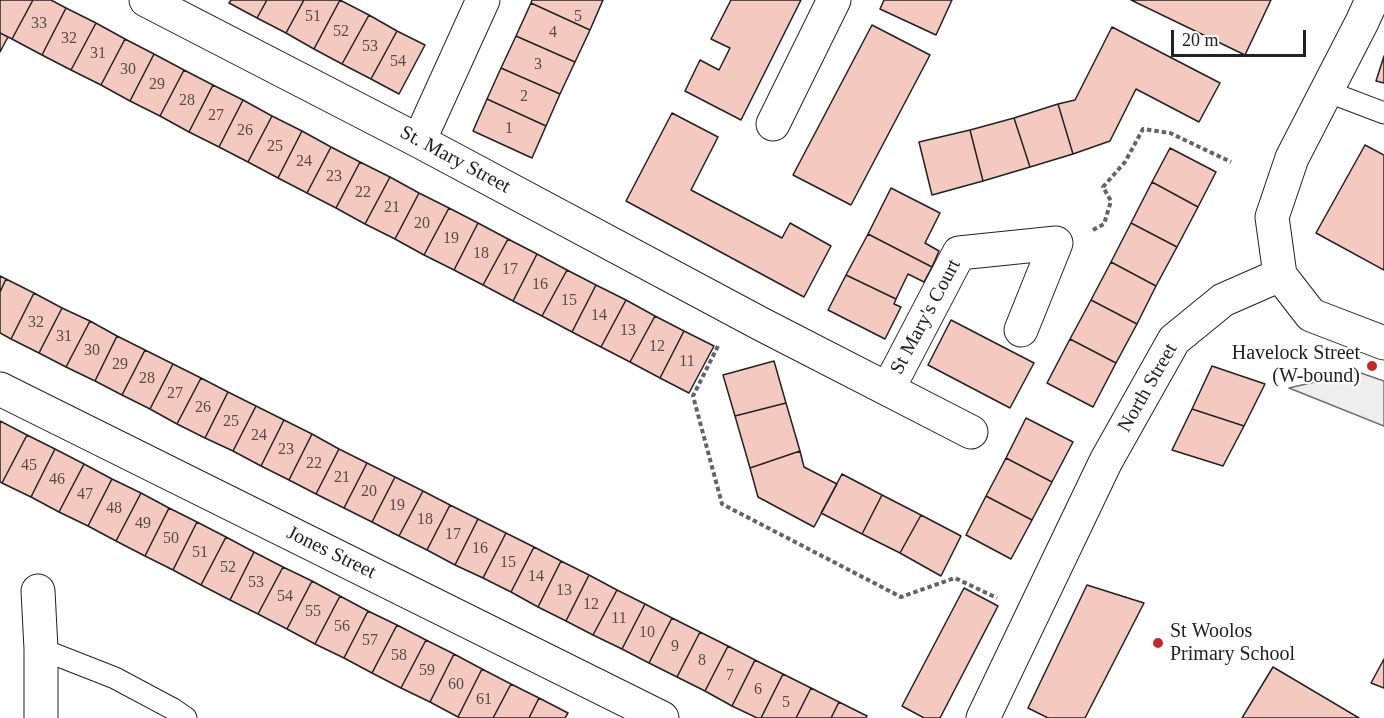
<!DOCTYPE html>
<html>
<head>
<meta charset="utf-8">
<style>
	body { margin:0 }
	#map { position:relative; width:1384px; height:718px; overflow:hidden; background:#fff; font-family:"Times New Roman",serif }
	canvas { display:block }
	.scale { position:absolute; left:1171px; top:30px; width:135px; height:27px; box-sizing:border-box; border:3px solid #222; border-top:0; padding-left:8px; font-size:18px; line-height:21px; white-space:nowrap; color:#222; -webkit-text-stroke:4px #fff; paint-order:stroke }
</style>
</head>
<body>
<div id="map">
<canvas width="1384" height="718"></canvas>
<div class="scale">20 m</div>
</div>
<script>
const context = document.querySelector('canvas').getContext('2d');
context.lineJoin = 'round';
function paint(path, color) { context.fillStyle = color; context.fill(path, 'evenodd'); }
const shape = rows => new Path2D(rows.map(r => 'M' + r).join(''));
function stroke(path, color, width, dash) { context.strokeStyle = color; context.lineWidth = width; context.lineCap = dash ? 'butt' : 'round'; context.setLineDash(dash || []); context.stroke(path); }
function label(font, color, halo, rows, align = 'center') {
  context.font = font + ' "Times New Roman",serif'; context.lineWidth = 4.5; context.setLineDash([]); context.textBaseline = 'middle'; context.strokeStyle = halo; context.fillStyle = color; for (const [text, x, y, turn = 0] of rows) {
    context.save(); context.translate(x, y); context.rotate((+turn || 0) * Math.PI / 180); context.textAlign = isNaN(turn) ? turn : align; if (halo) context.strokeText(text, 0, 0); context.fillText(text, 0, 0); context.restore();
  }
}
const green = shape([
	[1358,372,1384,381,1384,426,1289,388,1358,372]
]);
paint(green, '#eee');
stroke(green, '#6f6f6f', 1.5);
const building = shape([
	[0,0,33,0,12,39,0,33,0,0],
	[33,0,51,0,66,8,42,55,12,39,33,0],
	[231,0,267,0,257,18,229,3,231,0],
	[267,0,304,0,286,33,257,18,267,0],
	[304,0,340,0,314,49,286,33,304,0],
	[340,0,369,15,342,64,314,49,340,0],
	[532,0,603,0,590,30,531,3,532,0],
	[731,0,801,0,741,120,685,91,700,60,719,70,730,48,711,39,731,0],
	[884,0,952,0,936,35,880,9,884,0],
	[1131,0,1271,0,1245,55,1131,0],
	[531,3,590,30,575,62,516,36,531,3],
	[66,8,96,23,71,70,42,55,66,8],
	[369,15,397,31,371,79,342,64,369,15],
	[96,23,125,39,101,85,71,70,96,23],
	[872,25,930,55,851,205,793,175,872,25],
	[1112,27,1220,83,1199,122,1136,89,1110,141,1073,154,1058,104,1075,100,1112,27],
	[397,31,425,45,399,94,371,79,397,31],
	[0,33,8,37,0,52,0,33],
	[516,36,575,62,560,94,501,68,516,36],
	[125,39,154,54,130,101,101,85,125,39],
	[154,54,184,70,160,116,130,101,154,54],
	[1384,56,1384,83,1376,81,1384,56],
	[501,68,560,94,546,126,487,99,501,68],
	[184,70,213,85,189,132,160,116,184,70],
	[213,85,243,100,219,147,189,132,213,85],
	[487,99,546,126,532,158,473,131,487,99],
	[243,100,272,116,248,162,219,147,243,100],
	[1058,104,1073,154,1030,167,1014,118,1058,104],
	[672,113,718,137,691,190,782,238,790,223,831,246,804,297,626,201,672,113],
	[272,116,302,131,278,178,248,162,272,116],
	[1014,118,1030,167,983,181,970,130,1014,118],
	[970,130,983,181,932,195,919,142,970,130],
	[302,131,331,147,307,193,278,178,302,131],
	[1365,145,1384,155,1384,270,1316,233,1365,145],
	[331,147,360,162,336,208,307,193,331,147],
	[1170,148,1216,172,1198,207,1152,182,1170,148],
	[360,162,390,177,365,224,336,208,360,162],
	[390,177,419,193,395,239,365,224,390,177],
	[1152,182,1198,207,1177,247,1131,223,1152,182],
	[891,188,940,213,925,243,939,251,932,267,868,234,891,188],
	[419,193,449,208,424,255,395,239,419,193],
	[449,208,478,223,454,270,424,255,449,208],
	[478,223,508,239,483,285,454,270,478,223],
	[1131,223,1177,247,1156,286,1111,262,1131,223],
	[868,234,932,267,924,282,908,274,896,299,846,275,868,234],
	[508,239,537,254,513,301,483,285,508,239],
	[537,254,567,270,542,316,513,301,537,254],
	[1111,262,1156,286,1137,324,1091,300,1111,262],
	[567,270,596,285,572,332,542,316,567,270],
	[846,275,896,299,894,304,901,307,885,339,828,310,846,275],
	[0,276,6,279,0,292,0,276],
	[6,279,34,293,11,339,0,333,0,292,6,279],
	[596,285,626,300,601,347,572,332,596,285],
	[34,293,62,308,39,353,11,339,34,293],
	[626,300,655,316,630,362,601,347,626,300],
	[1091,300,1137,324,1116,363,1070,339,1091,300],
	[62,308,90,321,66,367,39,353,62,308],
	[655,316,684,331,660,378,630,362,655,316],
	[951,320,1034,363,1010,408,928,365,951,320],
	[90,321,117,336,95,381,66,367,90,321],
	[684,331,714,346,689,393,660,378,684,331],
	[117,336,145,350,122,395,95,381,117,336],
	[1070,339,1116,363,1093,407,1047,383,1070,339],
	[145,350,173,364,150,409,122,395,145,350],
	[774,361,786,403,735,416,723,375,774,361],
	[173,364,201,378,177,424,150,409,173,364],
	[1212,366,1265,384,1244,426,1192,409,1212,366],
	[201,378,228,392,205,438,177,424,201,378],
	[228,392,256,406,233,451,205,438,228,392],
	[786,403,800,451,750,468,735,416,786,403],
	[256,406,284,420,261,466,233,451,256,406],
	[1192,409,1244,426,1223,466,1172,450,1192,409],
	[1026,418,1073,442,1052,482,1006,458,1026,418],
	[284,420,312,434,289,480,261,466,284,420],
	[0,421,27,435,2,483,0,482,0,421],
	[312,434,339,449,316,494,289,480,312,434],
	[27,435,55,449,31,497,2,483,27,435],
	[55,449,84,464,59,512,31,497,55,449],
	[339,449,367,463,344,508,316,494,339,449],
	[800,451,804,467,837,484,814,527,758,497,750,468,800,451],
	[1006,458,1052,482,1032,520,986,496,1006,458],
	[367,463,395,477,372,522,344,508,367,463],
	[84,464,112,479,88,526,59,512,84,464],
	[842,474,882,495,862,534,821,513,842,474],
	[395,477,423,491,399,536,372,522,395,477],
	[112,479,141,493,116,541,88,526,112,479],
	[423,491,450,505,427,550,399,536,423,491],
	[141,493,169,508,145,556,116,541,141,493],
	[882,495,921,515,900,553,862,534,882,495],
	[986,496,1032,520,1011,559,966,535,986,496],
	[450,505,478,519,455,565,427,550,450,505],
	[169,508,197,522,173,570,145,556,169,508],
	[921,515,961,536,941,576,900,553,921,515],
	[478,519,506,533,483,578,455,565,478,519],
	[197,522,226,537,201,585,173,570,197,522],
	[506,533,534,547,511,592,483,578,506,533],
	[226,537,254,552,230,600,201,585,226,537],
	[534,547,561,561,538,607,511,592,534,547],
	[254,552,283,567,258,614,230,600,254,552],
	[561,561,589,575,566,621,538,607,561,561],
	[283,567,312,581,287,629,258,614,283,567],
	[589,575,617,590,593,635,566,621,589,575],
	[312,581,340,596,315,644,287,629,312,581],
	[1087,585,1144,603,1085,718,1048,718,1028,708,1087,585],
	[964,588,998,606,940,718,924,718,902,706,964,588],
	[617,590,645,604,622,649,593,635,617,590],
	[340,596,368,611,344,658,315,644,340,596],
	[645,604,672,618,649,663,622,649,645,604],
	[368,611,397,625,372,673,344,658,368,611],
	[672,618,700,632,677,677,649,663,672,618],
	[397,625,426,640,401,688,372,673,397,625],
	[700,632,728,646,705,691,677,677,700,632],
	[426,640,454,654,430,702,401,688,426,640],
	[728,646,755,660,732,706,705,691,728,646],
	[454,654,482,669,458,717,430,702,454,654],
	[1384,659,1384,688,1371,683,1384,659],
	[755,660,783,674,761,718,757,718,732,706,755,660],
	[1273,667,1359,718,1242,718,1273,667],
	[482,669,511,684,493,718,460,718,458,717,482,669],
	[783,674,811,688,796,718,761,718,783,674],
	[511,684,539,698,529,718,493,718,511,684],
	[811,688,839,702,831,718,796,718,811,688],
	[539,698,568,713,565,718,529,718,539,698],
	[839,702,867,716,866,718,831,718,839,702]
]);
paint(building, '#f3c9c0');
stroke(building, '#222', 1.5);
const lane = shape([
	[1326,91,1384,113],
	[41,649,115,678,173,709,186,718]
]);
const street = shape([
	[146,0,419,141,761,324,971,432],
	[1372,0,1362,22,1292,158,1272,217,1280,275,1311,315,1384,343],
	[773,124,834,0],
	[419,141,483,0],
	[0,389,662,718],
	[888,389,959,253,1056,243,1021,330],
	[38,591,41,649,41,718],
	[983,718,1106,461,1174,340,1223,300,1280,275]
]);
stroke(lane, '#222', 23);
stroke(street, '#222', 35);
stroke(shape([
	[1093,230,1104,224,1111,201,1103,187,1125,162,1143,129,1170,133,1231,162],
	[718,346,693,396,722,504,901,597,955,578,997,598]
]), '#646464', 4, [4.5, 3]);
stroke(lane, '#fff', 21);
stroke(street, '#fff', 33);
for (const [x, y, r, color] of [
	[1372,366,6,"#c62828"],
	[1158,643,6,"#c62828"]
]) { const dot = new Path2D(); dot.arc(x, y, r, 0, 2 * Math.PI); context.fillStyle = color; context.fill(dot); stroke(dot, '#fff', 2); }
label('16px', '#564c4a', null, [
	["51",313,17],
	["5",578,17],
	["33",39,24],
	["52",341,32],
	["4",553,33],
	["32",69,39],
	["53",370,47],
	["31",98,54],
	["54",398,62],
	["3",538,65],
	["30",128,70],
	["29",157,85],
	["2",524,97],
	["28",187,101],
	["27",216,116],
	["1",509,129],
	["26",245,131],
	["25",275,147],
	["24",304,162],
	["23",334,177],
	["22",363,193],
	["21",392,208],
	["20",422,224],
	["19",451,239],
	["18",481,254],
	["17",510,270],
	["16",540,285],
	["15",569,301],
	["14",599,316],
	["32",36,323],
	["13",628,331],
	["31",64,337],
	["12",657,347],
	["30",92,351],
	["11",687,362],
	["29",120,365],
	["28",147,379],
	["27",175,394],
	["26",203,408],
	["25",231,422],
	["24",259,436],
	["23",286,450],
	["22",314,464],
	["45",29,466],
	["21",342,478],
	["46",57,480],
	["20",369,492],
	["47",85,495],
	["19",397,506],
	["48",114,509],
	["18",425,520],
	["49",143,524],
	["17",453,535],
	["50",171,539],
	["16",480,549],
	["51",200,553],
	["15",508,563],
	["52",228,568],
	["14",536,577],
	["53",256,583],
	["13",564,591],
	["54",285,597],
	["12",591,605],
	["55",313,612],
	["11",619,619],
	["56",342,627],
	["10",647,633],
	["57",370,641],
	["9",675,647],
	["58",399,656],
	["8",702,661],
	["59",427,671],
	["7",730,676],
	["60",456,685],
	["6",758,690],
	["61",484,700],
	["5",786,703]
]);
label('20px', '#222', '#fff', [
	["St. Mary Street",455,160,28],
	["St Mary's Court",926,317,-62],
	["North Street",1148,388,-60],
	["Jones Street",331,553,26]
]);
label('20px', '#222', '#fff', [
	["Havelock Street",1360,354],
	["(W-bound)",1360,377],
	["St Woolos",1170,632,"left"],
	["Primary School",1170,655,"left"]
], 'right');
</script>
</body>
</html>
